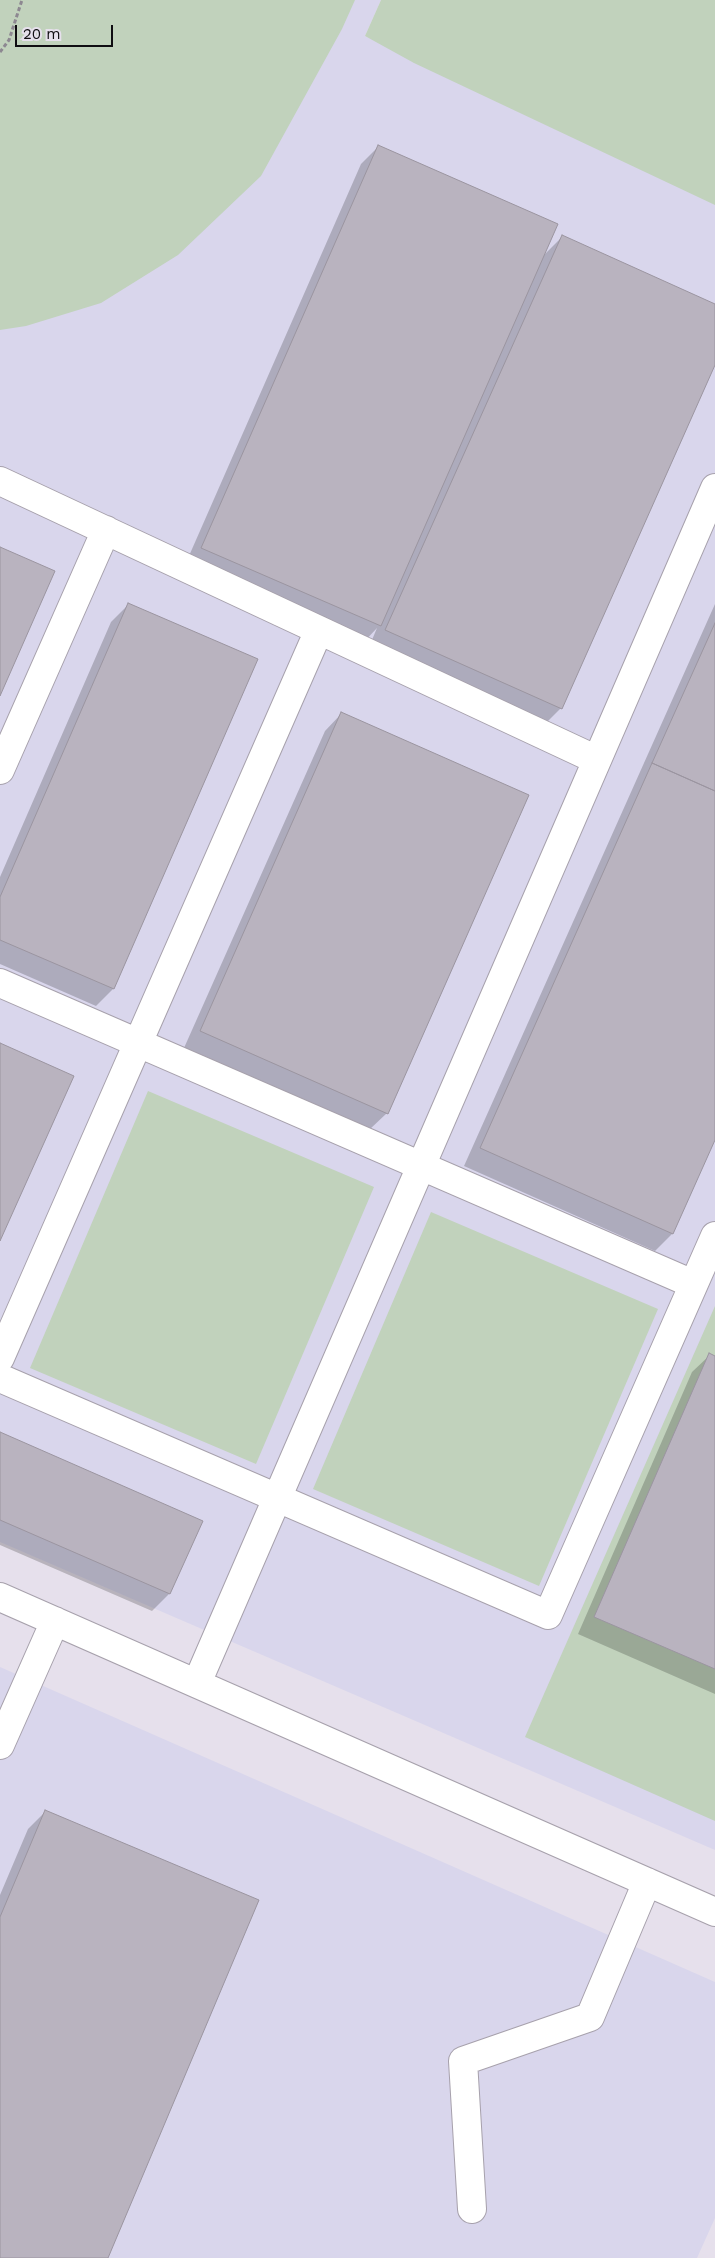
<!DOCTYPE html>
<html>
<head>
<meta charset="utf-8">
<style>
	body { margin:0 }
	#map { position:relative; width:715px; height:2258px; overflow:hidden; background:#e6e0ec; font-family:"Work Sans",sans-serif }
	canvas { display:block }
	.scale { position:absolute; left:15px; top:25px; width:98px; height:22px; box-sizing:border-box; border:2px solid #0f0d11; border-top:0; padding-left:6px; font-size:15px; line-height:18px; white-space:nowrap; color:#0f0d11; -webkit-text-stroke:4px #e6e0ec; paint-order:stroke }
</style>
</head>
<body>
<div id="map">
<canvas width="715" height="2258"></canvas>
<div class="scale">20 m</div>
</div>
<script>
const context = document.querySelector('canvas').getContext('2d');
context.lineJoin = 'round';
function paint(path, color) { context.fillStyle = color; context.fill(path, 'evenodd'); }
const shape = rows => new Path2D(rows.map(r => 'M' + r).join(''));
function stroke(path, color, width, dash) { context.strokeStyle = color; context.lineWidth = width; context.lineCap = dash ? 'butt' : 'round'; context.setLineDash(dash || []); context.stroke(path); }
paint(shape([
	[0,0,381,0,365,36,715,201,715,1850,0,1542],
	[0,1667,715,1982,715,2218,697,2258,0,2258]
]), '#d9d6ec');
paint(shape([
	[0,0,355,0,342,29,261,176,178,255,101,303,26,326,0,330],
	[381,0,715,0,715,205,414,63,365,36],
	[148,1091,374,1187,256,1464,30,1368],
	[431,1212,658,1309,539,1586,313,1489],
	[715,1306,715,1821,525,1737]
]), '#c1d2bc');
paint(shape([
	[378,147,543,256,562,237,715,305,715,362,561,708,544,725,369,647,377,628,363,643,185,565,361,164],
	[715,604,715,1137,672,1234,655,1251,464,1166],
	[128,605,256,660,113,989,96,1006,0,964,0,877,111,622],
	[342,713,387,1113,369,1130,184,1048,325,731],
	[710,1355,715,1357,715,1694,578,1634,692,1372],
	[0,1434,201,1521,169,1594,152,1611,0,1545],
	[45,1812,106,2258,0,2258,0,1895,28,1829]
]), '#0003');
const building = shape([
	[378,145,558,224,381,626,201,548,378,145],
	[562,235,715,304,715,365,562,709,385,630,562,235],
	[0,547,55,571,0,696,0,547],
	[128,603,258,659,114,989,0,940,0,897,128,603],
	[715,623,715,791,652,763,715,623],
	[341,712,529,795,388,1114,200,1031,341,712],
	[652,763,715,791,715,1140,673,1234,480,1148,652,763],
	[0,1043,74,1076,0,1241,0,1043],
	[709,1353,715,1356,715,1669,594,1617,709,1353],
	[0,1432,203,1521,170,1594,0,1520,0,1432],
	[45,1810,259,1900,108,2258,0,2258,0,1917,45,1810]
]);
paint(building, '#b9b3bf');
stroke(building, '#9b95a0', 1);
const minor = shape([
	[0,481,597,760],
	[0,770,106,530],
	[0,983,693,1284],
	[0,1358,319,630],
	[0,1378,548,1615,715,1236],
	[0,1597,715,1912],
	[197,1683,715,488],
	[0,1745,55,1621],
	[472,2209,463,2061,590,2017,647,1882]
]);
stroke(minor, '#a7a1ac', 30);
stroke(shape([
	[0,52,9,40,22,0]
]), '#8d8891', 3, [4, 2.5]);
stroke(minor, '#fff', 28);
</script>
</body>
</html>
